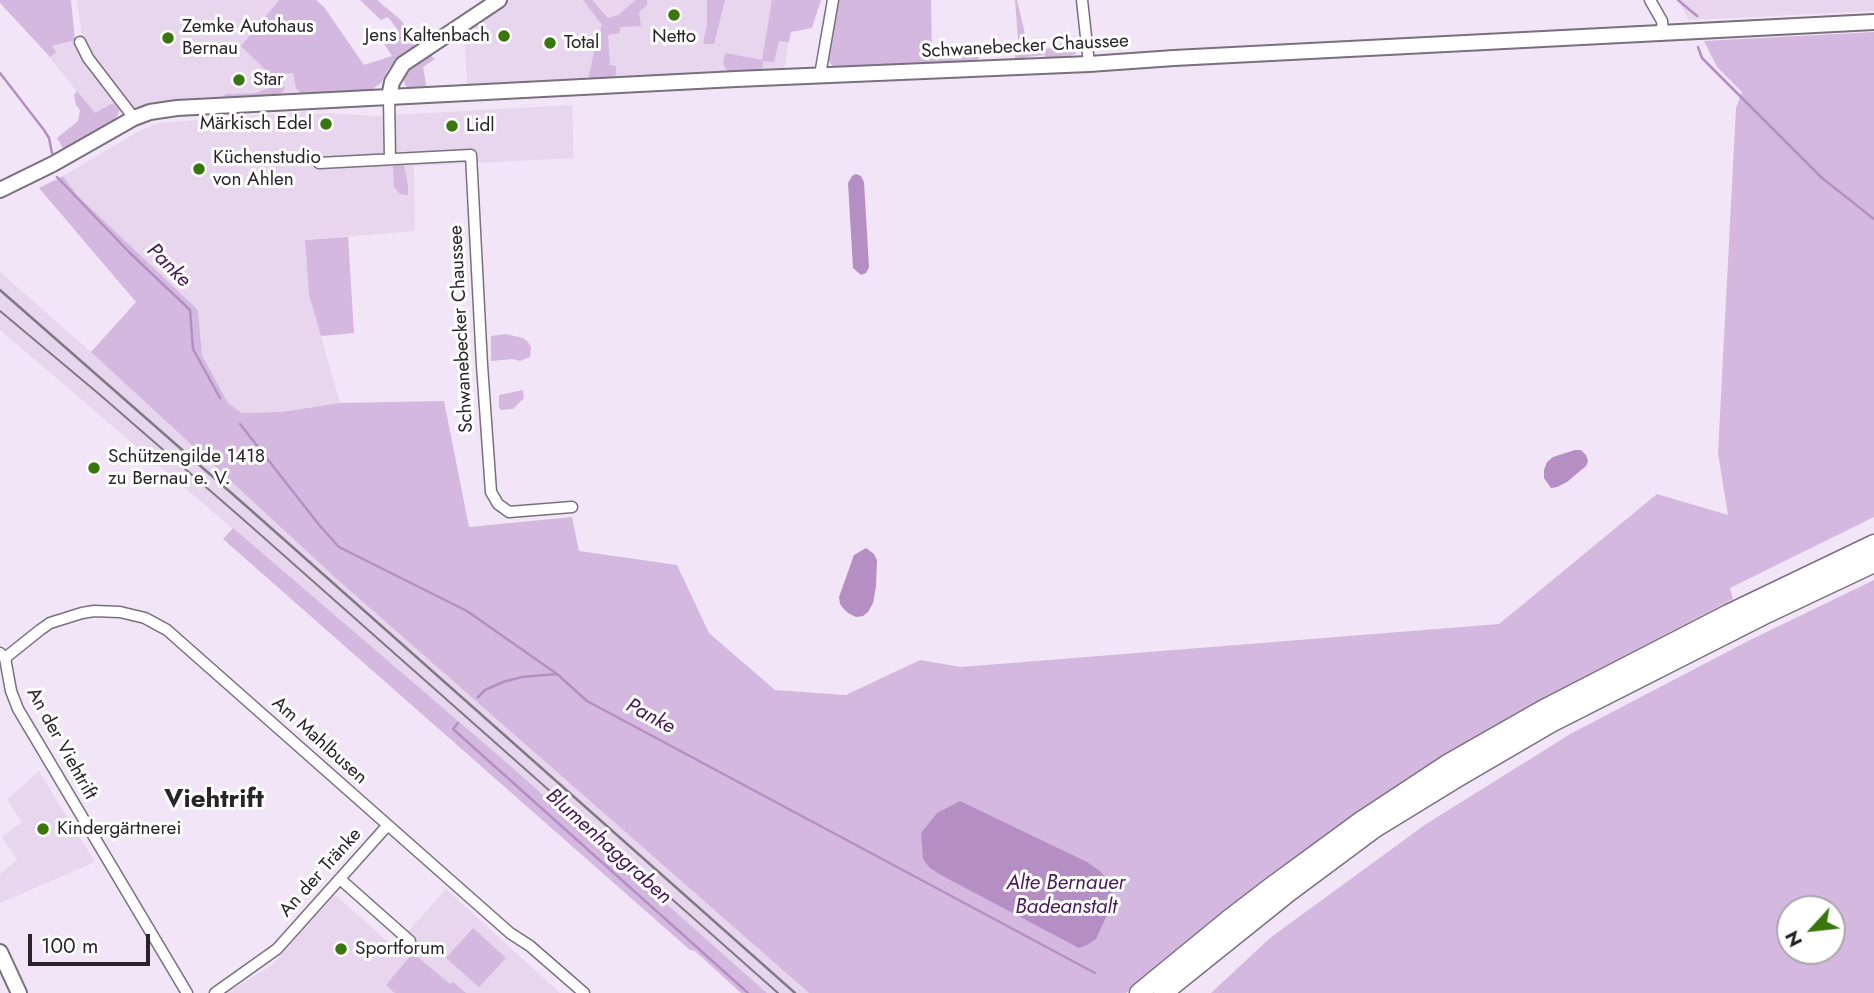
<!DOCTYPE html>
<html>
<head>
<meta charset="utf-8">
<style>
	body { margin:0 }
	#map { position:relative; width:1874px; height:993px; overflow:hidden; background:#f2e5f7; font-family:Jost,sans-serif }
	canvas { display:block }
	.north { position:absolute; left:1776px; top:895px; width:70px; height:70px; box-sizing:border-box; background:#fff; border:2px solid #a9a7aa; border-radius:50%; rotate:243deg; font-size:19px; font-weight:700; line-height:28px; text-align:center; color:#28242a }
	.north::after { content:''; display:block; margin:auto; width:24px; height:32px; background:#39760e; clip-path:polygon(50% 0,100% 100%,50% 72%,0 100%) }
	.scale { position:absolute; left:28px; top:934px; width:122px; height:32px; box-sizing:border-box; border:4px solid #28242a; border-top:0; padding-left:9px; font-size:21px; line-height:24px; white-space:nowrap; color:#28242a; -webkit-text-stroke:5px #fff; paint-order:stroke }
</style>
</head>
<body>
<div id="map">
<canvas width="1874" height="993"></canvas>
<div class="north">N</div>
<div class="scale">100 m</div>
</div>
<script>
const context = document.querySelector('canvas').getContext('2d');
context.lineJoin = 'round';
function paint(path, color) { context.fillStyle = color; context.fill(path, 'evenodd'); }
const shape = rows => new Path2D(rows.map(r => 'M' + r).join(''));
function stroke(path, color, width, dash) { context.strokeStyle = color; context.lineWidth = width; context.lineCap = dash ? 'butt' : 'round'; context.setLineDash(dash || []); context.stroke(path); }
function label(font, color, halo, rows, align = 'center') {
  context.font = font + ' Jost,sans-serif'; context.lineWidth = 6; context.setLineDash([]); context.textBaseline = 'middle'; context.strokeStyle = halo; context.fillStyle = color; for (const [text, x, y, turn = 0] of rows) {
    context.save(); context.translate(x, y); context.rotate((+turn || 0) * Math.PI / 180); context.textAlign = isNaN(turn) ? turn : align; if (halo) context.strokeText(text, 0, 0); context.fillText(text, 0, 0); context.restore();
  }
}
paint(shape([
	[77,0,279,0,241,46,293,73,296,89,303,95,208,98,119,109,98,118,43,49,82,38],
	[506,0,796,0,784,69,513,83,467,89,465,46,461,34],
	[1678,0,1874,0,1874,11,1689,20],
	[572,105,574,158,414,166,415,231,305,240,309,295,340,403,280,412,242,413,228,403,202,355,198,310,77,195,63,176,139,131,159,123,312,111,315,114,331,113,374,116],
	[0,272,91,352,339,581,809,993,767,993,506,762,0,330],
	[39,771,95,862,0,903,0,874,17,860,2,837,22,822,7,800],
	[446,889,560,993,227,993,272,965,335,895,394,947]
]), '#e7d6ee');
paint(shape([
	[0,0,71,0,75,40,52,46,56,52,50,57,0,3],
	[279,0,316,0,324,7,364,65,392,56,378,34,396,34,398,30,388,17,381,20,360,0,377,0,402,21,416,48,400,57,389,68,381,83,371,90,308,97,303,95,296,89,293,73,271,75,241,46],
	[583,0,592,0,608,18,618,15,636,0,647,0,647,5,639,12,641,26,620,27,620,33,608,35,610,65,616,66,616,73,614,78,588,80,596,43,602,25],
	[707,0,725,0,714,44,703,44,707,24],
	[772,0,821,0,812,28,791,32,789,42,779,41,774,62,763,61,762,70,728,72,723,64,725,53,762,60],
	[836,0,931,0,932,52,975,51,975,44,978,44,979,58,973,64,835,69,827,59],
	[1015,0,1017,0,1029,51,1060,47,1060,44,1066,42,1067,51,1078,49,1075,54,1069,56,1046,58,1045,55,1027,57,1026,61,1018,61,1015,60,1015,52,1026,51,1023,38,1018,39],
	[1874,32,1874,517,1730,588,1733,599,1568,685,1445,757,1356,813,1288,863,1222,913,1126,993,809,993,339,581,91,352,136,302,39,188,63,176,77,195,198,310,202,355,228,403,242,413,281,412,340,403,444,401,469,527,572,517,579,551,677,565,709,633,775,690,846,695,920,660,961,667,1499,624,1657,494,1728,515,1718,453,1736,108,1742,92,1717,67,1704,41],
	[428,53,435,59,423,67,427,90,410,89,405,85,403,76,413,63],
	[280,84,285,88,279,96,222,97,227,94,256,93],
	[77,91,95,113,113,103,119,109,119,112,116,119,64,150,57,138,78,121,80,110,76,105,74,95],
	[404,165,408,186,408,195,400,194,394,187,393,166],
	[348,237,354,333,321,336,309,295,305,240],
	[505,334,523,338,528,342,531,347,530,357,520,361,513,359,491,361,491,336],
	[523,390,524,398,513,409,501,410,499,408,499,395],
	[233,528,506,762,767,993,741,993,695,951,690,950,223,539],
	[1874,580,1874,993,1211,993,1270,938,1426,824,1572,733,1750,640],
	[1790,909,1832,909,1832,951,1790,951],
	[473,928,506,958,479,987,446,958],
	[413,953,450,984,453,982,466,993,395,993,386,985]
]), '#d4b8df');
paint(shape([
	[856,174,861,176,864,182,869,267,866,273,861,275,853,268,848,183,852,176],
	[1575,450,1581,450,1586,455,1588,461,1586,466,1567,482,1557,487,1551,488,1544,478,1544,470,1547,462,1553,457],
	[866,548,874,554,877,560,876,586,873,603,868,612,863,616,856,617,848,613,843,608,840,604,839,597,854,555],
	[960,801,1087,862,1100,871,1111,884,1114,900,1096,939,1087,945,1079,948,939,874,929,867,923,859,921,833,937,813]
]), '#b58ec4');
stroke(shape([
	[1678,0,1697,16],
	[1698,47,1702,58,1822,178,1874,219],
	[0,73,44,130,49,138,52,153],
	[57,177,129,252,190,310,193,349,220,398],
	[240,424,320,526,339,547,467,611,557,674,587,701,1095,973],
	[478,697,485,690,503,682,522,677,557,674],
	[458,723,453,729,748,993]
]), '#b58ec4', 2.5);
const minor = shape([
	[1082,0,1089,64],
	[1650,0,1662,21,1663,32],
	[80,42,88,58,134,118],
	[820,75,833,0],
	[389,97,390,159],
	[319,163,471,155,482,365,491,492,498,504,509,512,572,507],
	[0,653,5,658,11,691,18,709,187,993],
	[5,658,40,630,50,623,82,613,94,611,120,612,145,618,167,630,510,933,530,946,584,993],
	[340,879,410,941],
	[215,993,277,949,387,826]
]);
const secondary = shape([
	[389,97,392,82,403,64,499,0],
	[0,190,53,164,134,118,150,112,177,108,736,79,1089,64,1174,58,1874,22],
	[0,952,19,993]
]);
const motorway = shape([
	[1139,993,1228,920,1271,887,1361,821,1449,763,1542,710,1728,614,1874,544],
	[1163,993,1289,892,1375,828,1460,776,1551,723,1768,613,1874,563]
]);
stroke(minor, '#7a6f7e', 13);
stroke(secondary, '#7a6f7e', 18);
stroke(motorway, '#7a6f7e', 21);
stroke(minor, '#fff', 10);
stroke(secondary, '#fff', 14);
stroke(motorway, '#fff', 18);
stroke(shape([
	[0,311,99,394,245,521,778,993]
]), '#807883', 2);
stroke(shape([
	[0,290,253,512,795,993]
]), '#807883', 2.5);
for (const [x, y, r, color] of [
	[674,15,7,"#39760e"],
	[504,36,7,"#39760e"],
	[168,38,7,"#39760e"],
	[550,43,7,"#39760e"],
	[239,80,7,"#39760e"],
	[326,124,7,"#39760e"],
	[452,126,7,"#39760e"],
	[199,169,7,"#39760e"],
	[94,468,7,"#39760e"],
	[43,829,7,"#39760e"],
	[341,949,7,"#39760e"]
]) { const dot = new Path2D(); dot.arc(x, y, r, 0, 2 * Math.PI); context.fillStyle = color; context.fill(dot); stroke(dot, '#fff', 2.5); }
label('19px', '#28242a', '#fff', [
	["Zemke Autohaus",182,27],
	["Bernau",182,49],
	["Jens Kaltenbach",490,36,"right"],
	["Netto",674,37,"center"],
	["Total",564,43],
	["Star",253,80],
	["Märkisch Edel",312,124,"right"],
	["Lidl",466,126],
	["Küchenstudio",213,158],
	["von Ahlen",213,180],
	["Schützengilde 1418",108,457],
	["zu Bernau e. V.",108,479],
	["Kindergärtnerei",57,829],
	["Sportforum",355,949]
], 'left');
label('19px', '#28242a', '#fff', [
	["Schwanebecker Chaussee",1025,47,-3],
	["Schwanebecker Chaussee",462,329,-93],
	["Am Mahlbusen",319,741,42],
	["An der Viehtrift",61,744,61],
	["An der Tränke",321,873,-48]
]);
label('italic 21px', '#491859', '#fff', [
	["Panke",168,266,45],
	["Panke",650,717,28],
	["Blumenhaggraben",608,847,42],
	["Alte Bernauer",1066,884],
	["Badeanstalt",1066,908]
]);
label('bold 26px', '#28242a', '#fff', [
	["Viehtrift",214,801]
]);
</script>
</body>
</html>
